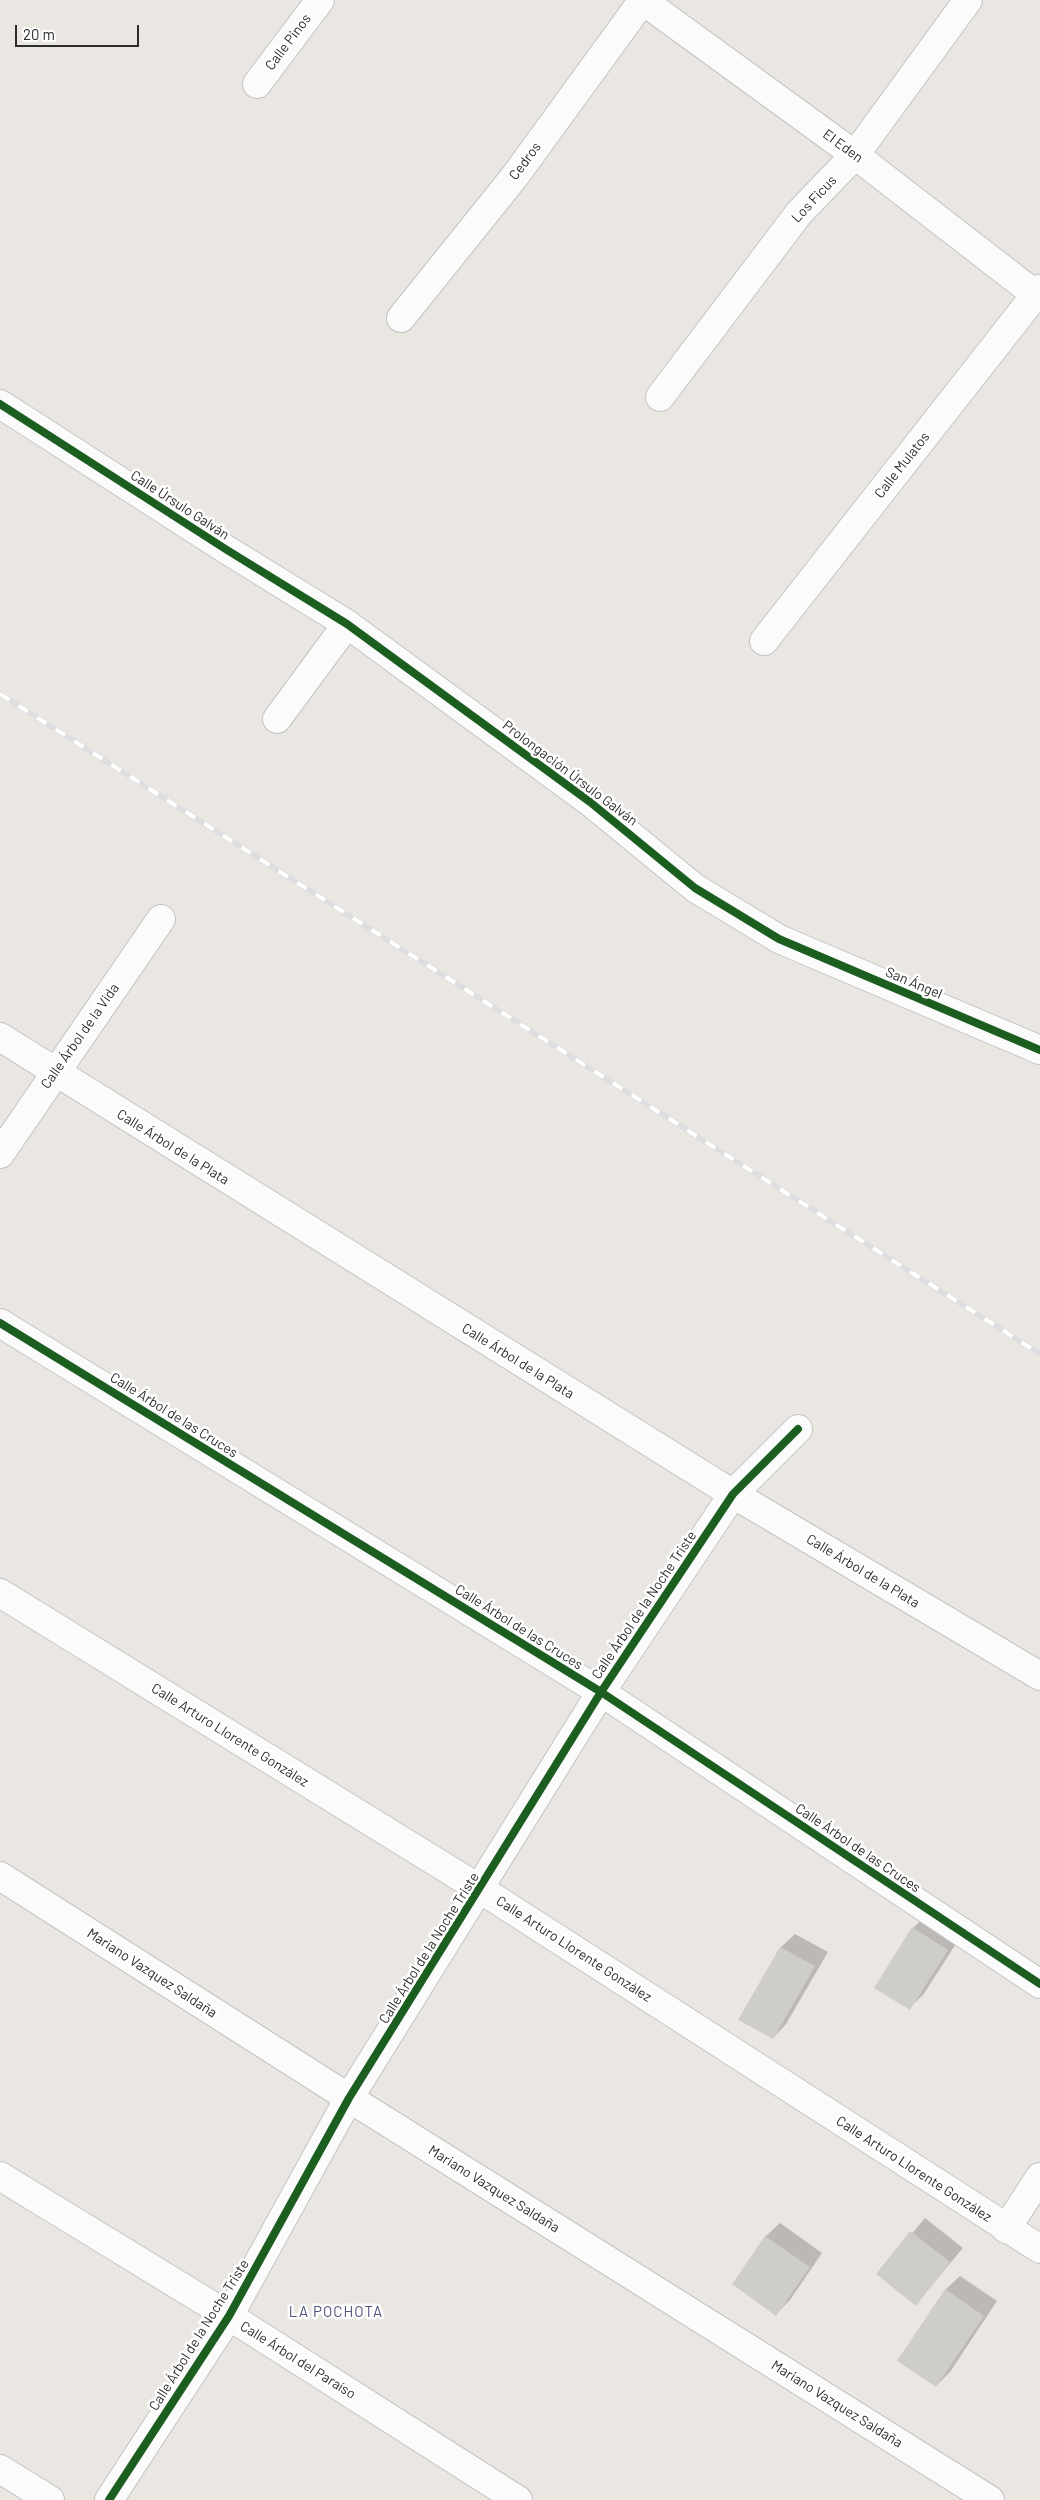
<!DOCTYPE html>
<html>
<head>
<meta charset="utf-8">
<style>
	body { margin:0 }
	#map { position:relative; width:1040px; height:2500px; overflow:hidden; background:#eae7e3; font-family:Barlow,sans-serif }
	canvas { display:block }
	.scale { position:absolute; left:15px; top:25px; width:124px; height:22px; box-sizing:border-box; border:2px solid #2c2c2c; border-top:0; padding-left:6px; font-size:15px; line-height:18px; white-space:nowrap; color:#2c2c2c; -webkit-text-stroke:4px #fff; paint-order:stroke }
</style>
</head>
<body>
<div id="map">
<canvas width="1040" height="2500"></canvas>
<div class="scale">20 m</div>
</div>
<script>
const context = document.querySelector('canvas').getContext('2d');
context.lineJoin = 'round';
function paint(path, color) { context.fillStyle = color; context.fill(path, 'evenodd'); }
const shape = rows => new Path2D(rows.map(r => 'M' + r).join(''));
function stroke(path, color, width, dash) { context.strokeStyle = color; context.lineWidth = width; context.lineCap = dash ? 'butt' : 'round'; context.setLineDash(dash || []); context.stroke(path); }
function label(font, color, halo, rows, align = 'center') {
  context.font = font + ' Barlow,sans-serif'; context.lineWidth = 5; context.setLineDash([]); context.textBaseline = 'middle'; context.strokeStyle = halo; context.fillStyle = color; for (const [text, x, y, turn = 0] of rows) {
    context.save(); context.translate(x, y); context.rotate((+turn || 0) * Math.PI / 180); context.textAlign = isNaN(turn) ? turn : align; if (halo) context.strokeText(text, 0, 0); context.fillText(text, 0, 0); context.restore();
  }
}
paint(shape([
	[927,1914,961,1936,923,1995,909,2008,913,1928],
	[795,1934,828,1952,786,2024,773,2038,740,2019,781,1947],
	[925,2218,963,2248,916,2304,878,2274],
	[780,2223,822,2253,790,2300,776,2314,733,2284,766,2236],
	[960,2276,997,2301,950,2372,936,2386,898,2360,946,2289]
]), '#0003');
paint(shape([
	[912,1927,948,1950,910,2010,874,1988],
	[780,1947,815,1966,773,2039,738,2020],
	[910,2231,950,2262,916,2306,876,2274],
	[765,2236,810,2267,776,2316,732,2284],
	[945,2289,984,2316,936,2387,897,2361]
]), '#cfcdca');
const minor = shape([
	[642,0,855,155,1040,298],
	[257,84,320,0],
	[401,318,515,176,643,0],
	[660,397,799,213,855,155,968,0],
	[0,404,227,550,347,624,590,802,695,888,779,939,1040,1050],
	[764,641,1040,289],
	[277,719,347,624],
	[0,1037,733,1494,1040,1676],
	[0,1154,161,919],
	[0,1323,601,1692,1040,1984],
	[0,2176,229,2316,518,2500],
	[1006,2229,1040,2177],
	[0,2469,50,2500],
	[109,2500,229,2316,349,2098,601,1692,733,1494,798,1429]
]);
const tertiary = shape([
	[0,1593,480,1889,1040,2249],
	[0,1876,349,2098,990,2500]
]);
stroke(minor, '#c4c3c3', 30);
stroke(tertiary, '#c4c3c3', 30);
stroke(minor, '#fcfbfb', 28);
stroke(tertiary, '#fcfbfb', 28);
const rail = shape([
	[0,694,1040,1354]
]);
stroke(rail, '#dedee0', 5.5);
stroke(rail, '#fff', 4, [11]);
stroke(shape([
	[0,404,227,550,347,624,590,802,695,888,779,939,1040,1050],
	[0,1323,601,1692,1040,1984],
	[109,2500,229,2316,349,2098,601,1692,733,1494,798,1429]
]), '#1b5e20', 8);
label('14px', '#2c2c2c', '#fff', [
	["Calle Pinos",288,42,-53],
	["El Eden",843,146,36],
	["Cedros",525,161,-53],
	["Los Ficus",814,199,-47],
	["Calle Mulatos",902,465,-52],
	["Calle Úrsulo Galván",180,505,33],
	["Prolongación Úrsulo Galván",570,773,37],
	["San Ángel",914,983,23],
	["Calle Árbol de la Vida",80,1036,-55],
	["Calle Árbol de la Plata",173,1147,32],
	["Calle Árbol de la Plata",518,1361,32],
	["Calle Árbol de las Cruces",174,1415,32],
	["Calle Árbol de la Plata",863,1571,31],
	["Calle Árbol de la Noche Triste",644,1605,-56],
	["Calle Árbol de las Cruces",519,1627,32],
	["Calle Arturo Llorente González",230,1735,32],
	["Calle Árbol de las Cruces",858,1848,34],
	["Calle Árbol de la Noche Triste",429,1948,-58],
	["Calle Arturo Llorente González",574,1949,33],
	["Mariano Vazquez Saldaña",152,1973,33],
	["Calle Arturo Llorente González",914,2169,33],
	["Mariano Vazquez Saldaña",494,2189,32],
	["Calle Árbol de la Noche Triste",199,2335,-58],
	["Calle Árbol del Paraíso",298,2360,32],
	["Mariano Vazquez Saldaña",837,2404,32]
]);
context.letterSpacing = '1px';
label('15px', '#4f537b', '#fff', [
	["LA POCHOTA",336,2312]
]);
context.letterSpacing = '0px';
</script>
</body>
</html>
